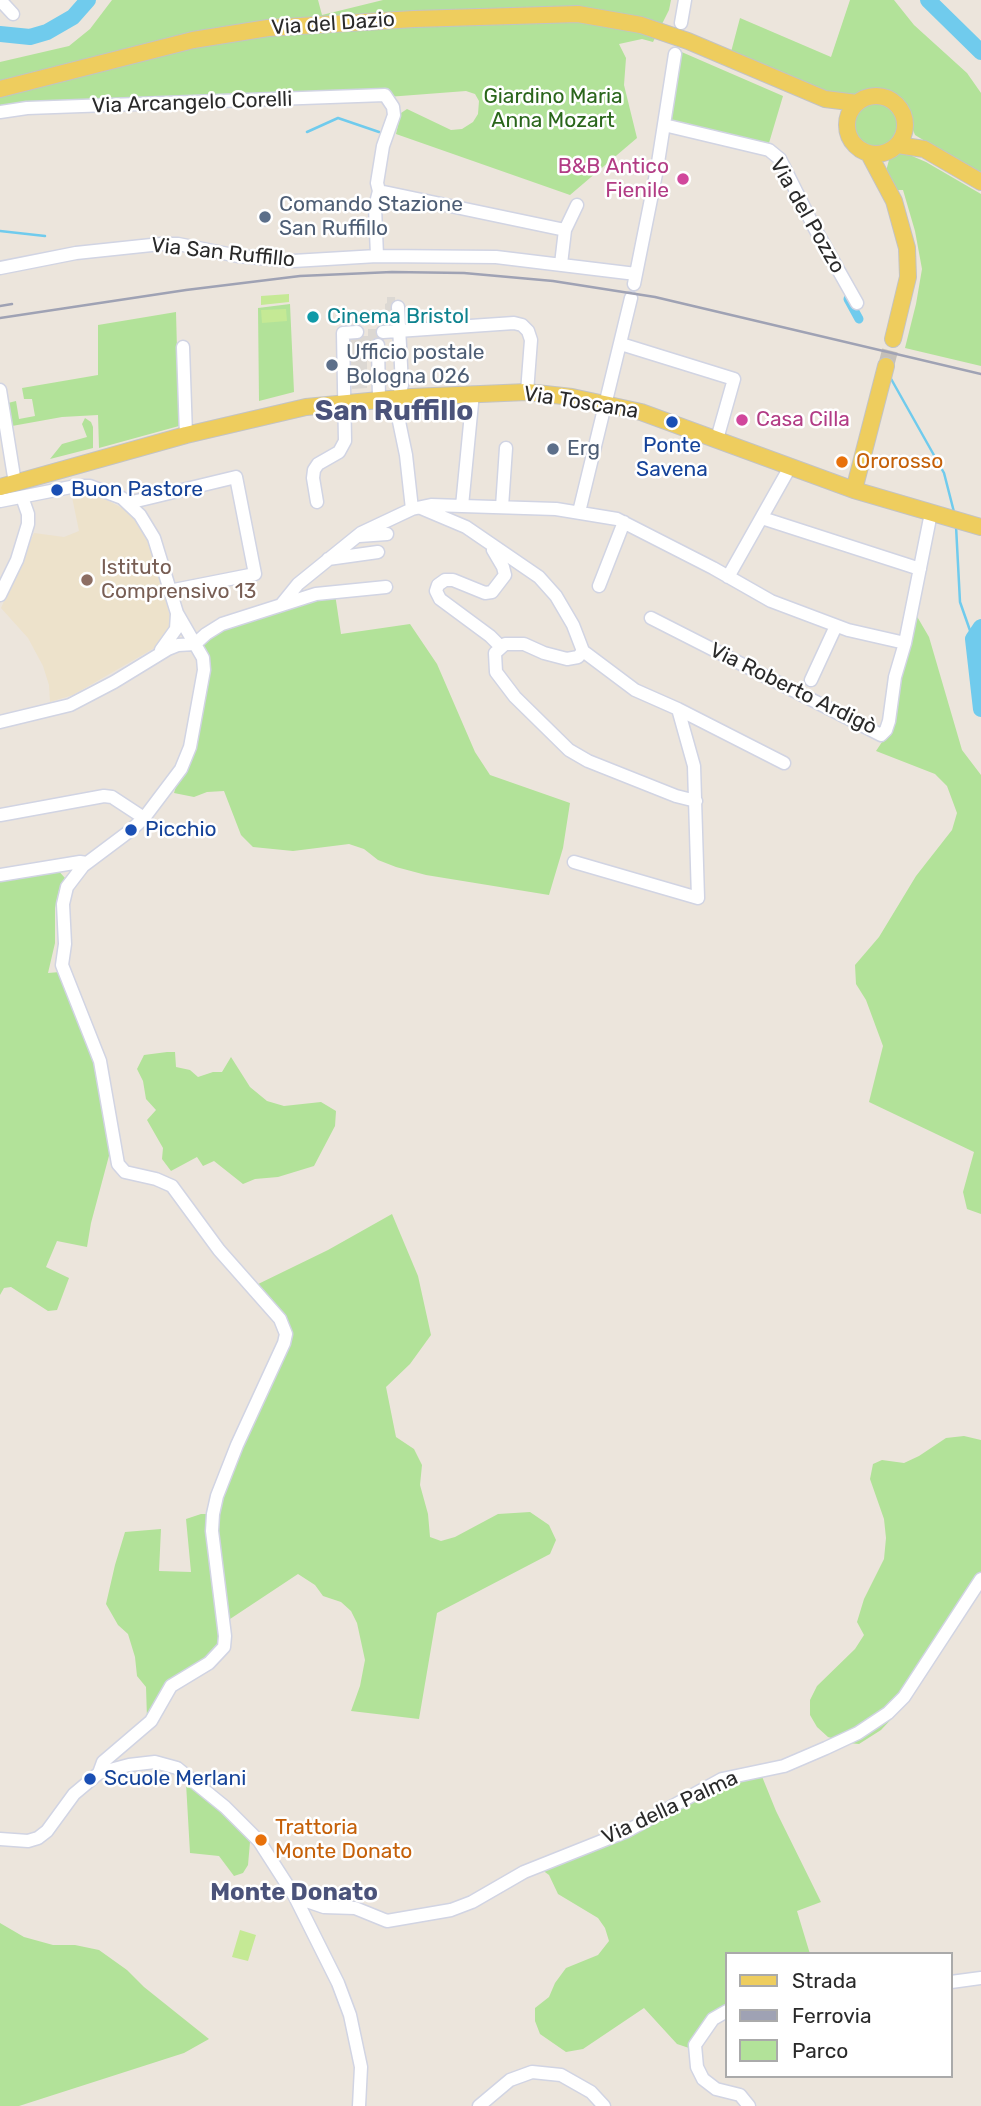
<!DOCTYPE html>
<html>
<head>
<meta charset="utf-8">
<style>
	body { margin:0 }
	#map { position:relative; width:981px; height:2106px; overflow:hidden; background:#ece5dc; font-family:Rubik,sans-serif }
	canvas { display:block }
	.legend { position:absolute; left:725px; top:1952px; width:228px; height:126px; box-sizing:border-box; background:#fff; border:2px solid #aaa; margin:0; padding:9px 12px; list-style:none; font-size:21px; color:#2a2a2a }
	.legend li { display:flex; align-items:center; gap:14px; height:35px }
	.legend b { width:35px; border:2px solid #aaa }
</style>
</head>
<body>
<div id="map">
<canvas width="981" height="2106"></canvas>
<ul class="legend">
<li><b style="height:9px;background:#eecd5e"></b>Strada</li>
<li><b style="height:9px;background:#9fa2b4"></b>Ferrovia</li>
<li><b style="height:19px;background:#b2e299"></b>Parco</li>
</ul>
</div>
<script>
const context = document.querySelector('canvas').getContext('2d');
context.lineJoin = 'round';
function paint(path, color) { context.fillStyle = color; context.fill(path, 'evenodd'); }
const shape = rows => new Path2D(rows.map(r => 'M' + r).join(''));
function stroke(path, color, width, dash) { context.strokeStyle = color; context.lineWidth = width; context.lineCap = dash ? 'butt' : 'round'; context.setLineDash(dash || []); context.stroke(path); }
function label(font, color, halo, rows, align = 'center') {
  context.font = font + ' Rubik,sans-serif'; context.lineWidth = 5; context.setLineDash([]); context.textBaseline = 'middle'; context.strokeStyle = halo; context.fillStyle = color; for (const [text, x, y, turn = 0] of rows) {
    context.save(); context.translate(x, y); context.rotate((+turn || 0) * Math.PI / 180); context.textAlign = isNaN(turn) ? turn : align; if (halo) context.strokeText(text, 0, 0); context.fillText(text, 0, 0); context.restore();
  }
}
paint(shape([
	[82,493,101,497,126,510,140,525,150,543,171,620,167,635,158,646,73,695,50,702,49,685,43,666,28,638,1,608,34,533,64,537,79,531,72,497]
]), '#ede2cb');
paint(shape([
	[112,0,318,0,322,15,383,0,671,0,669,10,653,42,642,39,619,44,626,58,624,85,637,138,570,195,396,134,401,113,407,109,451,130,462,129,473,122,478,114,479,101,475,94,466,91,335,101,0,114,0,62,69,46,90,29],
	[850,0,894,0,914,25,967,73,981,93,981,175,915,135,905,110,889,96,871,92,846,99,731,52,740,18,831,57],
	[677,50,783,96,769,143,666,124],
	'852 127a23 23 0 1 1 46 0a23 23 0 1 1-46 0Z',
	[905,153,926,162,981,194,981,366,905,348,916,304,922,269,915,231,903,190,895,190,886,171,889,160,898,154],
	[290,304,294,392,259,401,258,308],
	[176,312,179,426,99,448,98,415,62,417,12,426,8,403,16,401,19,419,35,416,32,399,24,399,22,388,98,375,98,325],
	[85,418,91,422,93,427,93,448,50,459,62,444,87,437,82,424],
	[335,594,341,634,410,624,437,664,475,752,490,775,570,803,563,848,549,895,426,875,396,867,378,860,364,849,349,844,293,851,253,847,241,835,224,791,207,792,194,797,174,793,202,697,204,657,202,632],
	[915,613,929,637,962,750,981,775,981,1214,967,1209,963,1192,974,1152,869,1102,883,1046,866,1000,856,984,855,965,879,937,916,876,952,830,957,813,947,786,935,774,876,751,886,736],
	[55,867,65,878,59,890,55,908,55,943,48,973,60,972,96,1057,107,1113,110,1152,91,1223,87,1247,57,1241,46,1267,69,1278,57,1310,48,1311,11,1287,4,1288,0,1295,0,876],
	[167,1052,175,1052,176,1067,190,1070,198,1077,213,1072,222,1072,231,1057,250,1087,267,1101,284,1106,321,1102,336,1111,335,1126,314,1166,278,1177,255,1179,243,1184,214,1161,203,1166,197,1157,171,1171,162,1159,163,1148,147,1120,156,1110,146,1099,143,1081,137,1069,144,1055],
	[392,1214,418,1276,431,1335,410,1364,386,1387,396,1437,414,1449,422,1465,420,1485,428,1514,430,1537,441,1541,455,1537,498,1514,530,1512,549,1525,556,1540,550,1554,437,1613,419,1719,351,1711,360,1686,365,1660,357,1623,351,1611,341,1602,323,1596,315,1585,298,1574,227,1621,215,1521,223,1481,283,1332,252,1287,328,1250],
	[964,1436,981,1440,981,1582,966,1610,899,1711,881,1730,859,1744,848,1743,828,1737,817,1727,810,1715,810,1700,817,1686,855,1649,864,1635,857,1622,864,1599,884,1559,886,1538,884,1519,870,1479,873,1464,882,1460,904,1463,919,1456,946,1438],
	[201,1514,213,1514,224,1647,183,1677,147,1718,146,1687,137,1676,135,1657,128,1634,118,1625,106,1604,115,1565,125,1532,161,1529,159,1571,191,1572,186,1519],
	[761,1774,776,1811,821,1902,797,1911,810,1954,727,1954,727,2012,689,2048,677,2044,644,2008,583,2049,566,2052,540,2034,535,2021,535,2008,549,1997,555,1983,566,1968,598,1955,609,1941,605,1928,598,1918,558,1894,549,1875,538,1867,717,1784],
	[186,1783,230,1819,250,1842,248,1865,243,1873,234,1876,219,1856,190,1853],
	[0,1923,24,1937,53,1945,75,1945,99,1950,127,1970,144,1987,209,2039,184,2053,19,2106,0,2106]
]), '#b2e299');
paint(shape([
	[289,294,289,302,261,305,261,296],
	[286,309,287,321,262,323,261,310],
	[240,1930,256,1935,248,1961,232,1957]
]), '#c5e995');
paint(shape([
	[387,297,395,297,397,329,385,329,385,304,387,303],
	[368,329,383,329,384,346,367,347,367,388,352,389,349,336,368,336]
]), '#dcd8d3');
stroke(shape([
	[307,132,338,118,379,132],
	[0,231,45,236],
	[890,377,944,473,954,512],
	[956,526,960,602,973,639]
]), '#70cbed', 2.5);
stroke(shape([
	[848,299,859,319]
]), '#70cbed', 9);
stroke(shape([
	[928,0,981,52],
	[0,34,30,37,47,32,73,17,88,0],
	[981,627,973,639,981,709]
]), '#70cbed', 16);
stroke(shape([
	[886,366,893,339]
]), '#c5c0b8', 16, [16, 8]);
const minor = shape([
	[0,0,13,14],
	[681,23,685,0],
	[0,112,27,108,385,95,393,107,394,115,383,146,377,183,379,191,375,207,377,256],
	[664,125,769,150,780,159,814,227,857,303],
	[379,191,565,230,561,264],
	[565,230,577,205],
	[0,268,76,253,161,244,178,244,238,256,293,261,377,256,496,257,636,274],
	[634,284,657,169,675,54],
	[398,307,402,385,396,407,406,455,412,509],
	[383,332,514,323,522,325,528,331,531,340,527,392],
	[621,344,734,379,717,439],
	[378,345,379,399],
	[183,347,186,435],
	[0,390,15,483],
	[0,501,76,486,90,486,122,498,140,515,154,538,177,613,203,658,204,670,190,747,181,769,144,818,131,830,83,866,67,887,63,904,65,944,62,965,100,1061,118,1164,125,1172,156,1179,172,1186,219,1250,280,1319,286,1334,284,1343,237,1445,217,1496,213,1514,212,1531,225,1636,224,1647,209,1663,171,1686,151,1721,103,1762,99,1773],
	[317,502,313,478,314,470,318,464,339,452,345,441,343,333,357,332],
	[128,503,236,477,255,574,169,591],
	[462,506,473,393],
	[502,507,506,448],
	[421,508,466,527,539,577,556,596,573,625,583,651,635,690,678,709,784,763],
	[579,512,631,298],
	[762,518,920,569],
	[359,536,387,534],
	[495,547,493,550,503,567,505,575,492,592,485,593,453,580,445,580,438,585,436,591,440,599,490,636,501,647],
	[328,559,378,552],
	[728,577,790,467],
	[599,586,624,522],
	[0,595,17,560,28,524,28,514,22,497],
	[281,605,298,584,361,533,412,509,431,505,556,509,617,519,713,568,771,601,848,630,905,643],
	[651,618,881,735,886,730,889,721,895,677,905,643,931,513],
	[195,644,206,634,222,624,316,594,386,587],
	[161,650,176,629,177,614],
	[583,651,578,657,567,659,544,653,524,644,505,644,495,653,496,672,515,697,569,750,588,761,676,796,696,801],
	[811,680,836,626],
	[0,722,70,705,114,682,168,649,178,645,195,644],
	[0,815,104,796,112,797,144,818],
	[574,862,698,898,694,766,678,709],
	[0,875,80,862,87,863],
	[0,1839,28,1841,38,1838,47,1831,74,1794,99,1773,129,1765,155,1762,177,1768,225,1807,259,1841,295,1897,338,1983,350,2015,361,2067,359,2106],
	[295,1897,324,1907,355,1908,387,1921,451,1910,472,1902,524,1872,627,1831,722,1779,784,1766,826,1748,858,1733,888,1713,904,1697,981,1579],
	[951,1982,981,1978],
	[727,2011,713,2019,695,2045,697,2067,703,2079,716,2089,740,2095,749,2106],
	[479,2106,510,2080,532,2072,561,2075,591,2092,604,2106]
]);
const major = shape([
	[0,89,193,40,268,28,414,19,578,14,641,25,688,41,825,99,857,103],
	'847 125a29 29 0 1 1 58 0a29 29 0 1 1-58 0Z',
	[898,145,924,149,981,182],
	[869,154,894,201,907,248,908,277,893,339],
	[0,487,186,435,306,407,411,397,527,392,572,397,641,412,854,490,981,527],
	[854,490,886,366]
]);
stroke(minor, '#d1d4e3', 15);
stroke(major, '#c3c3c3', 18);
stroke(minor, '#fff', 12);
stroke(major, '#eecd5e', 16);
stroke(shape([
	[0,306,12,304],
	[0,318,186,290,300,276,392,272,464,273,553,281,655,297,981,374]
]), '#9fa2b4', 2.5);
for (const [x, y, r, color] of [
	[683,179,7,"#d1479c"],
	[265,217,7,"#5c6f8a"],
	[313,317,7,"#0f9aa8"],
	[332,365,7,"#5c6f8a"],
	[742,420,7,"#d1479c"],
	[672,422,7,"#1a4fb4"],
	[553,449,7,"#5c6f8a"],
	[842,462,7,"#e8710a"],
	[57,490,7,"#1a4fb4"],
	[87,580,7,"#8d6e63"],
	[131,830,7,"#1a4fb4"],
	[90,1779,7,"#1a4fb4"],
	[261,1840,7,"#e8710a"]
]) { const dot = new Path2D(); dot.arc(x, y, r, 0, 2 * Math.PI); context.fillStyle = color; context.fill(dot); stroke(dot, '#fff', 2.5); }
label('21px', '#2a2a2a', '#fff', [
	["Via del Dazio",333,24,-4],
	["Via Arcangelo Corelli",192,103,-2],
	["Via del Pozzo",807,216,60],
	["Via San Ruffillo",223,253,6],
	["Via Toscana",581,403,9],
	["Via Roberto Ardigò",793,689,26],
	["Via della Palma",670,1808,-25]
]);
label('21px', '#2a661b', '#fff', [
	["Giardino Maria",553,97],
	["Anna Mozart",553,121]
]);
label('21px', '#b23c85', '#fff', [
	["B&B Antico",669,167],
	["Fienile",669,191],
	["Casa Cilla",756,420,"left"]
], 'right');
label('21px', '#4e5e75', '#fff', [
	["Comando Stazione",279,205],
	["San Ruffillo",279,229],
	["Ufficio postale",346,353],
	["Bologna 026",346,377],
	["Erg",567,449]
], 'left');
label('21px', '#0d838f', '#fff', [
	["Cinema Bristol",327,317]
], 'left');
label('21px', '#164399', '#fff', [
	["Ponte",672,446,"center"],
	["Savena",672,470,"center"],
	["Buon Pastore",71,490],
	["Picchio",145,830],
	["Scuole Merlani",104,1779]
], 'left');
label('21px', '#c56008', '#fff', [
	["Ororosso",856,462],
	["Trattoria",275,1828],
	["Monte Donato",275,1852]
], 'left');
label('21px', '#785e54', '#fff', [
	["Istituto",101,568],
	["Comprensivo 13",101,592]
], 'left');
label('bold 24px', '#4b537a', '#fff', [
	["Monte Donato",294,1893]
]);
label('bold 28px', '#4b537a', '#fff', [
	["San Ruffillo",394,412]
]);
</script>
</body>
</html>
